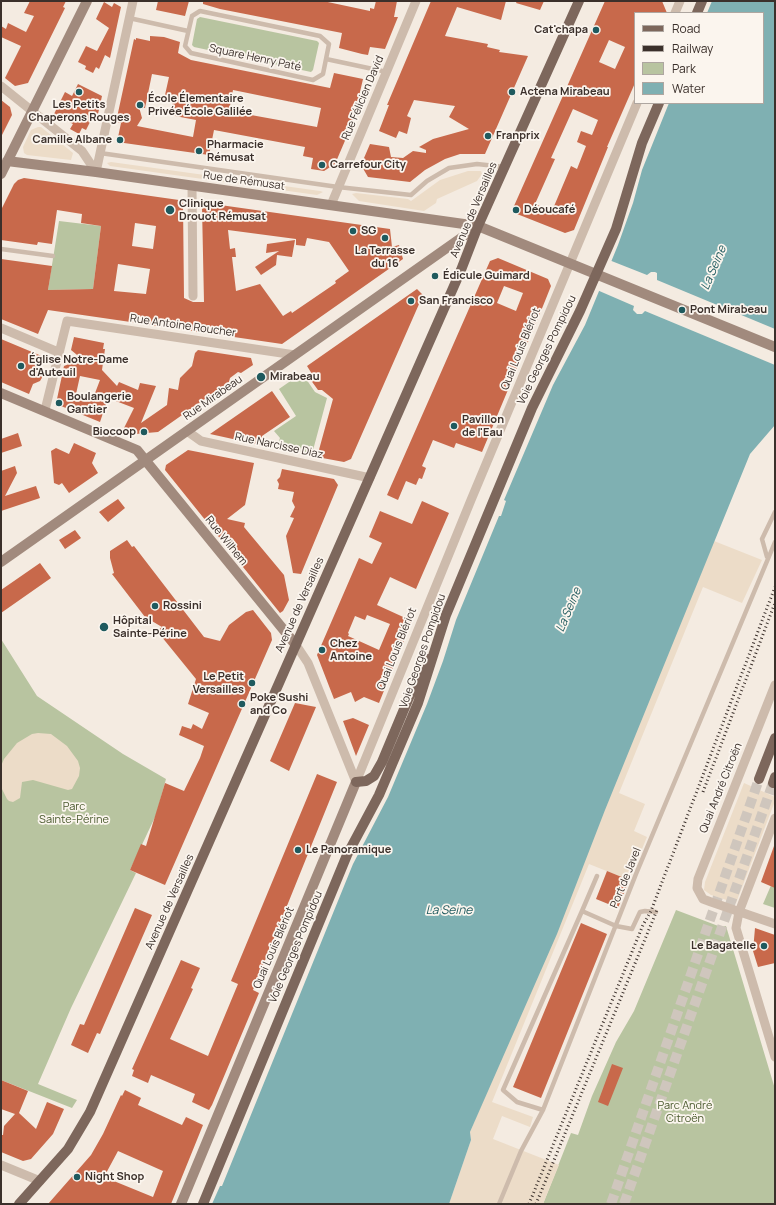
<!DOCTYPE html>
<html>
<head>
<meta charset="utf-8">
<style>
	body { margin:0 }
	#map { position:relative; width:776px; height:1205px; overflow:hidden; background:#f4ebe1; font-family:Manrope,sans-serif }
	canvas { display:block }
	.frame { position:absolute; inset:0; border:2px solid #3b302b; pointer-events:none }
	.legend { position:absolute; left:634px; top:12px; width:130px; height:92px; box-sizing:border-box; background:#fbf5ee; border:1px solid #aea6a0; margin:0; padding:5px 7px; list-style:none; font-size:12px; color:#3b302b }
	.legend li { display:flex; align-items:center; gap:8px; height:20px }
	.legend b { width:20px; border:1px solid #aea6a0 }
</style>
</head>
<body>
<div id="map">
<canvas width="776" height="1205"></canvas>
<div class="frame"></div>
<ul class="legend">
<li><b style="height:5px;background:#7d675c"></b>Road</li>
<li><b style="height:5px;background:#3b302b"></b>Railway</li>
<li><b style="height:11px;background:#b8c4a0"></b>Park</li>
<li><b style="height:11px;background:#7fb0b2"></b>Water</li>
</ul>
</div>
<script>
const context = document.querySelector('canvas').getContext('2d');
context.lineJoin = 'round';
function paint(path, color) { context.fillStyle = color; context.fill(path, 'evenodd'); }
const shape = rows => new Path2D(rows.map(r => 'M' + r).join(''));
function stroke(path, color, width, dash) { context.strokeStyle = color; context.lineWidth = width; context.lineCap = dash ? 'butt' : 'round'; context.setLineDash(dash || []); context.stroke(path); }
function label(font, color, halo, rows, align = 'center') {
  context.font = font + ' Manrope,sans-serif'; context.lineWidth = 3.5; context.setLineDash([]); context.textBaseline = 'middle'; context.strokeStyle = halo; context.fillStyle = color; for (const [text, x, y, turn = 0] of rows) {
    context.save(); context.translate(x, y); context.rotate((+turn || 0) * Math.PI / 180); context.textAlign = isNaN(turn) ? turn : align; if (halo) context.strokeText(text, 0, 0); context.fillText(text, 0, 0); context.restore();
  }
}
paint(shape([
	[200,17,317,41,319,43,313,70,311,72,194,47,192,45,197,19],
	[59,221,101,226,93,289,48,290],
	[302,373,315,392,327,398,312,454,277,447,280,438,274,431,296,416,279,389],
	[1,639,37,696,123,754,166,779,156,815,130,870,136,873,71,1008,38,1084,77,1100,72,1108,1,1080],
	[775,876,775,908,763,904],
	[676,910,721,927,726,926,775,1089,775,1204,543,1204,571,1133,578,1135,592,1096,616,1042,634,1011]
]), '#b8c4a0');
paint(shape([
	[38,127,41,127,73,153,71,160,27,155,24,153,23,147,31,130],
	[111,162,320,191,323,192,317,195,110,166,107,163],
	[468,171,481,171,482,174,477,181,437,199,436,203,424,211,359,201,352,194,356,193,408,199,411,201,440,180],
	[714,541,762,560,742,603,703,587,619,793,645,804,634,831,647,837,629,880,589,864,492,1102,533,1117,530,1127,502,1116,493,1139,559,1165,543,1204,449,1204,471,1140,470,1132],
	[38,733,51,734,67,746,78,761,80,768,79,776,72,789,68,790,33,780,22,782,20,798,13,802,9,801,7,799,1,787,1,766,4,759,17,743,32,734],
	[744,783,775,797,775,801,736,903,711,895,704,890,705,882]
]), '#ecdcc8');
paint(shape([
	[712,1,775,1,775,425,750,454,605,810,557,934,470,1132,471,1140,449,1204,212,1204,220,1186,222,1186,353,864,388,797,427,704,443,661,456,620,499,516,501,516,506,501,504,500,553,385,585,325,618,245,633,203,642,170,669,103,763,103,763,13,707,13]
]), '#7fb0b2');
paint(shape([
	[609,260,647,275,651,272,655,272,657,273,657,280,775,329,775,365,645,311,642,314,637,314,633,310,634,306,597,290]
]), '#f4ebe1');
paint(shape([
	[30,1,66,1,63,7,65,8,28,83,15,86,5,78,21,46,1,37,1,26,6,29,8,23,26,32,34,16,24,13],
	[158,1,189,1,185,16,156,10],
	[203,1,323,1,370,11,370,8,374,9,376,1,397,1,394,17,398,17,385,49,370,47,368,55,362,54,339,48,342,33,220,9,203,4],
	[431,1,506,1,501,20,457,7,445,36,488,44,487,47,500,50,499,52,528,56,485,154,460,154,445,159,425,170,410,182,368,177,361,165,370,144,389,147,391,157,403,158,413,151,426,153,426,150,419,147,433,139,469,129,449,117,455,106,414,100,407,116,411,118,407,134,399,131,396,138,379,131,389,105,387,105],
	[517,1,544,1,540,10,516,3],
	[605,1,662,1,667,13,635,13,635,83,607,147,608,147,574,230,565,233,517,214,514,206],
	[609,40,625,47,615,69,599,62],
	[573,109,598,120,592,135,581,131,577,142,586,146,577,169,571,166,552,211,535,204,555,159,551,158],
	[104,2,112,7,114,3,121,7,110,58,105,55,99,69,96,67,93,73,85,69,86,66,78,62,86,46,97,51,109,28,96,19],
	[150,36,164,37,180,42,178,53,191,60,330,88,334,73,363,79,353,122,335,164,324,171,311,169,313,158,303,156,305,147,214,130,209,155,117,142,121,123,116,122,134,39,136,40,136,38,150,41],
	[152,74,169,77,165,95,174,97,170,115,196,120,193,137,137,126,142,118,139,107,145,108],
	[233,90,321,108,317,127,229,111],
	[78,84,102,96,98,114,95,112,86,130,82,128,79,134,70,129,73,124,54,114,65,92,72,96],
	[1,100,10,107,12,115,1,137],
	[24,178,179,200,183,203,184,298,193,302,204,302,202,207,206,203,390,229,392,247,399,245,403,259,282,344,48,310,38,334,1,319,1,259,52,266,48,290,93,289,101,226,81,223,82,214,57,210,52,244,38,242,37,245,1,240,1,210,14,184,18,180],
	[135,223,156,226,153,249,132,246],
	[228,230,296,239,296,245,305,246,307,238,329,242,349,271,335,281,336,283,292,313,291,311,283,316,260,284,236,291,232,257,236,257,235,248,230,249],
	[118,264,150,269,146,294,114,291],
	[295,240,292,257,277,255,276,265,261,275,255,267,279,251,266,253,267,244],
	[498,258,548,279,551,286,543,306,482,452,456,443,454,448,433,440,422,466,426,468,422,479,419,478,416,485,406,481,398,500,387,495,490,261],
	[504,286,523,293,516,311,497,303],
	[417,289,423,295,351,459,344,462,317,457,333,399,322,390,318,390,310,379,312,374,307,366],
	[74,337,104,343,103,349,105,349,102,370,117,386,119,382,138,390,140,383,156,386,141,423,167,405,169,388,178,390,180,378,192,366,195,353,198,350,251,358,253,365,241,373,238,372,230,378,229,382,158,432,124,435,126,433,122,432,134,408,108,398,100,422,61,406,57,399,64,366,82,359,71,350],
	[80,376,100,380,92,401,76,394],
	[1,339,44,357,40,367,43,376,40,381,33,384,29,394,1,382],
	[272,391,290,417,262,436,260,445,210,434],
	[18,433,22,446,1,453,1,439],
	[74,443,96,453,92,463,98,473,69,493,62,483,59,485,54,483,51,451,56,448,69,454],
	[188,450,254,463,245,505,227,519,245,523,244,527,284,575,289,600,283,611,280,613,165,470,166,465],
	[15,466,17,473,5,496,36,486,40,498,1,511,1,471],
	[282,469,334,479,338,485,301,574,293,573,286,536,294,518,290,517,295,507,292,501,294,492,278,489,279,484,277,480,280,477],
	[118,499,125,508,108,522,99,512],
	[422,501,449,513,416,589,390,577,377,605,412,621,379,703,364,697,355,702,351,692,334,699,317,655,359,558,372,564,382,543,369,537,380,511,412,524],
	[367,615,390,624,379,650,348,636,349,634,348,633,355,616,365,620],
	[75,530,81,538,65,549,59,540],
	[127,540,132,547,134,546,204,637,220,641,229,625,246,612,253,610,271,633,272,640,165,885,130,870,141,844,146,846,165,783,184,791,200,758,204,746,179,735,182,726,191,729,193,724,202,729,209,713,188,704,196,679,157,631,162,627,145,617,112,574,114,573,110,558,110,551],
	[40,563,51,578,1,613,1,590],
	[295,703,316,707,289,771,270,761],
	[353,718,369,725,356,756,343,721],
	[317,774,337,782,253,990,259,993,212,1105,209,1110,192,1102,195,1094,151,1075,148,1083,132,1076,134,1070,132,1069,181,960,200,968,191,988,193,989,170,1039,208,1056,238,984,231,981],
	[774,846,775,846,775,888,761,882],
	[607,871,629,880,618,908,596,899],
	[135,908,152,915,100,1034,97,1033,88,1053,71,1045,80,1024,84,1025],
	[581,923,607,934,541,1098,513,1087],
	[755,928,775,935,775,963,758,967,753,951],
	[612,1064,623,1068,608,1106,598,1102],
	[1,1080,28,1091,19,1113,36,1129,47,1102,64,1109,53,1134,31,1159,23,1161,1,1152,1,1135,3,1135,4,1126,15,1114,1,1109],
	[125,1090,141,1098,138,1105,182,1125,186,1117,203,1125,171,1204,48,1204,91,1155,103,1134,121,1095,122,1096],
	[118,1151,163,1171,153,1197,104,1177]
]), '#c8694b');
stroke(shape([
	[611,1204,759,779],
	[624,1204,773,783]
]), '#cfc6bd', 10, [10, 5]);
stroke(shape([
	[200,11,320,36,329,44,323,74,313,80,191,53,185,46,192,16,200,11],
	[129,18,188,31],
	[326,59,387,72],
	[100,153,338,187,411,195,427,181,449,168,477,164,505,167],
	[1,249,53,256],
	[767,557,762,539,775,512],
	[597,876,582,911,616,926,632,929,640,912,645,911,656,912],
	[543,1110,517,1102,503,1090,582,911],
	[499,1204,521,1151,543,1110,636,874,775,542]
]), '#cdbbac', 4.5);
stroke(shape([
	[675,13,680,1],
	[1,86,82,151,96,172],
	[96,172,133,1],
	[192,186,193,296],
	[331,205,416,1],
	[1,328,58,352],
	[45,410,67,321,295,355],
	[187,431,201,441,370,478],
	[296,645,308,663,356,782],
	[775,685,698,879,697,888,703,899,711,902,775,924],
	[356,782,471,500,637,103],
	[775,818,739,912,736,928,775,1057],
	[1,1165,40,1181]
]), '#cdbbac', 9);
stroke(shape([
	[7,161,96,172,478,226,775,347],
	[1,174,87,1],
	[1,393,137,450,296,645],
	[1,562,478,226],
	[181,1204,356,782]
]), '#a18a7d', 10);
stroke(shape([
	[697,13,702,1],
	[759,779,775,738],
	[356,782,366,781,374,776,382,762,420,671,428,659],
	[773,783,775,777],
	[19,1204,68,1149,90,1112,461,270,478,226,579,1],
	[203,1204,347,855,379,795,418,703,446,615,532,408,580,311,616,229,642,143,659,103]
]), '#7d675c', 10);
stroke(shape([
	[703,792,775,603],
	[529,1204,643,925,651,911,775,587],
	[536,1204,657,910]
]), '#3b302b', 3, [1, 3]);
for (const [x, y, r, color] of [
	[596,30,4,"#1f5a5e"],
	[79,92,4,"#1f5a5e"],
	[512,92,4,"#1f5a5e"],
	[140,105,4,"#1f5a5e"],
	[488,136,4,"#1f5a5e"],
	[120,140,4,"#1f5a5e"],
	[199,151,4,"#1f5a5e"],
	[322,165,4,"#1f5a5e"],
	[170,210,5,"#1f5a5e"],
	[516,210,4,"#1f5a5e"],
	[353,231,4,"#1f5a5e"],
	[385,238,4,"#1f5a5e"],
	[435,276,4,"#1f5a5e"],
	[411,301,4,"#1f5a5e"],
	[682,310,4,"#1f5a5e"],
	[21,366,4,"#1f5a5e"],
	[261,377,5,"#1f5a5e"],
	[59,403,4,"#1f5a5e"],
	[454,426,4,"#1f5a5e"],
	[144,432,4,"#1f5a5e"],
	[155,606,4,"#1f5a5e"],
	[104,627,5,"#1f5a5e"],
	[322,650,4,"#1f5a5e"],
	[252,683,4,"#1f5a5e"],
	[242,704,4,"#1f5a5e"],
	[298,850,4,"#1f5a5e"],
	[764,946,4,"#1f5a5e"],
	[77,1177,4,"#1f5a5e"]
]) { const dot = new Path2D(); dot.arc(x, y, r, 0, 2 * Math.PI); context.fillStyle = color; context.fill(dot); stroke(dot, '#fbf5ee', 1.5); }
label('bold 11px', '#3b302b', '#fbf5ee', [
	["Cat'chapa",588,30,"right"],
	["Actena Mirabeau",520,92],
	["École Élementaire",148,99],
	["Privée École Galilée",148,112],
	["Les Petits",79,105,"center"],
	["Chaperons Rouges",79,118,"center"],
	["Franprix",496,136],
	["Camille Albane",112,140,"right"],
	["Pharmacie",207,145],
	["Rémusat",207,158],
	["Carrefour City",330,165],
	["Clinique",179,204],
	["Drouot Rémusat",179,217],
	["Déoucafé",524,210],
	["SG",361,231],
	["La Terrasse",385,251,"center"],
	["du 16",385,264,"center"],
	["Édicule Guimard",443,276],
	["San Francisco",419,301],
	["Pont Mirabeau",690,310],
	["Église Notre-Dame",29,360],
	["d'Auteuil",29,373],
	["Mirabeau",270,377],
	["Boulangerie",67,397],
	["Gantier",67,410],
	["Pavillon",462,420],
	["de l'Eau",462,433],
	["Biocoop",136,432,"right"],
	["Rossini",163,606],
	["Hôpital",113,621],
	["Sainte-Périne",113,634],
	["Chez",330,644],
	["Antoine",330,657],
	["Le Petit",244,677,"right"],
	["Versailles",244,690,"right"],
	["Poke Sushi",250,698],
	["and Co",250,711],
	["Le Panoramique",306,850],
	["Le Bagatelle",756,946,"right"],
	["Night Shop",85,1177]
], 'left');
label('11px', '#3b302b', '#fbf5ee', [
	["Square Henry Paté",255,58,12],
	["Rue Félicien David",363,98,-67],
	["Rue de Rémusat",244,181,8],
	["Avenue de Versailles",474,210,-67],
	["Rue Antoine Roucher",183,326,8],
	["Quai Louis Blériot",521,349,-68],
	["Voie Georges Pompidou",547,350,-64],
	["Rue Mirabeau",213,398,-35],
	["Rue Narcisse Diaz",279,446,12],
	["Rue Wilhem",226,541,51],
	["Avenue de Versailles",300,605,-66],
	["Quai Louis Blériot",397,649,-68],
	["Voie Georges Pompidou",423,651,-71],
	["Quai André Citroën",721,788,-68],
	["Port de Javel",626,878,-68],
	["Avenue de Versailles",170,902,-66],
	["Voie Georges Pompidou",296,947,-67],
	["Quai Louis Blériot",274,948,-67]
]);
label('11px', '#4a5a2e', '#fbf5ee', [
	["Parc",74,807],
	["Sainte-Périne",74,820],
	["Parc André",685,1106],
	["Citroën",685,1119]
]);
label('italic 12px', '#1f5a5e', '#fbf5ee', [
	["La Seine",714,268,-67],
	["La Seine",569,610,-67],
	["La Seine",449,911]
]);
</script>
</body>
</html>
